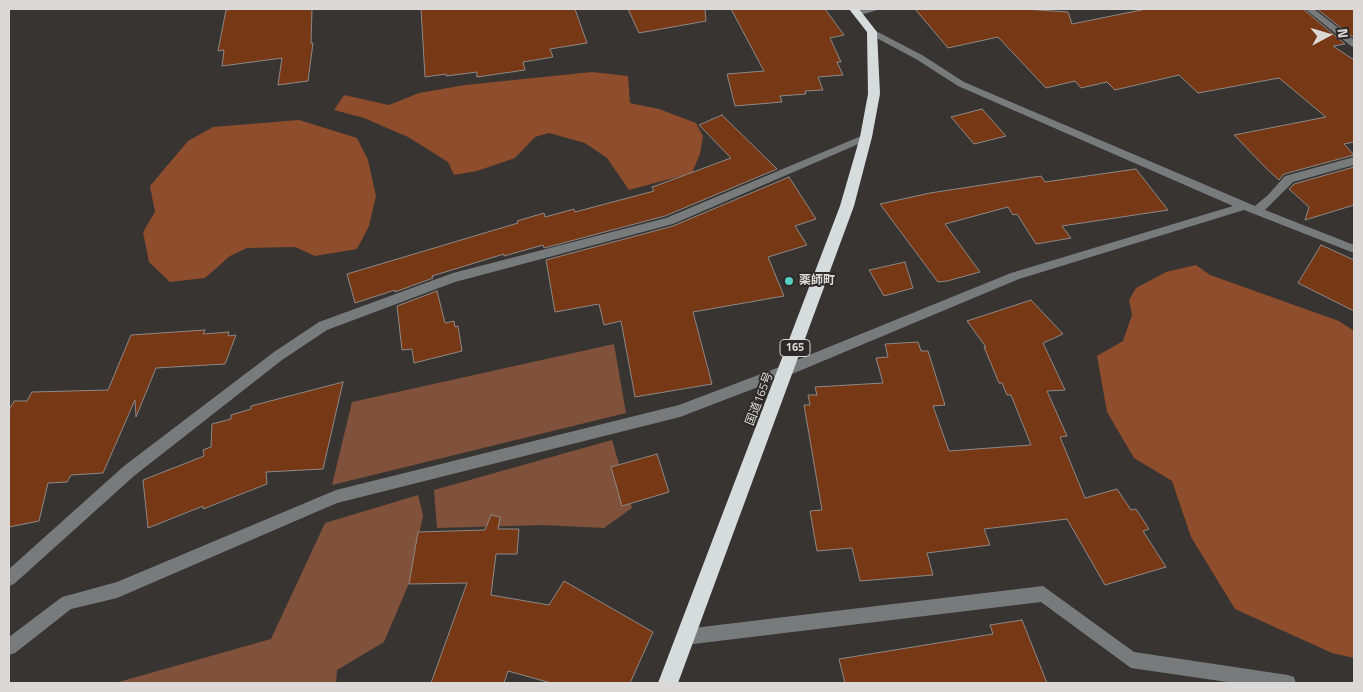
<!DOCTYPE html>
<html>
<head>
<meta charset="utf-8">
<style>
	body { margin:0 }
	#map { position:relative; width:1363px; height:692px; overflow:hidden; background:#383432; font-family:"Titillium Web",sans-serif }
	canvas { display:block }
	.frame { position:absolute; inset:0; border:10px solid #dbd8d7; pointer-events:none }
	.north { position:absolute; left:1303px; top:10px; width:50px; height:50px; -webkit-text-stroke:4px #2e2a28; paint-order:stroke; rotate:84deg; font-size:14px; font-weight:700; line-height:20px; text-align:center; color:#dbd8d7 }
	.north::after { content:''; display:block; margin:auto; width:18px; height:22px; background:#dbd8d7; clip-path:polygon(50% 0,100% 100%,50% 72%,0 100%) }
</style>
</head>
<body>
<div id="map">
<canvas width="1363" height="692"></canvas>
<div class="frame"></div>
<div class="north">N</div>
</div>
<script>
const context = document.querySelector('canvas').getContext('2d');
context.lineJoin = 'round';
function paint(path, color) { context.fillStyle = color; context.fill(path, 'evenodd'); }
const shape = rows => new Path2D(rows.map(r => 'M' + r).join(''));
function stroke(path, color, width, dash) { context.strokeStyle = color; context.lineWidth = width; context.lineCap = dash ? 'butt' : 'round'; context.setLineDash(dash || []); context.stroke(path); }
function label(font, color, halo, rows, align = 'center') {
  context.font = font + ' "Titillium Web","Noto Sans JP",sans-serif'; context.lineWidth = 4; context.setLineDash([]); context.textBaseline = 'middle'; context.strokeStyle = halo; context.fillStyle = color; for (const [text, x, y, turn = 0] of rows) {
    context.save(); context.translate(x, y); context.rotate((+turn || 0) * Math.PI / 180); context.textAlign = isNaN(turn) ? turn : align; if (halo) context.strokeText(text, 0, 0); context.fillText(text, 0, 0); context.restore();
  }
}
paint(shape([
	[614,344,626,413,332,485,352,402],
	[612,440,632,508,604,528,543,525,437,528,434,490],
	[418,495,423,515,410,581,384,642,337,670,336,683,115,683,271,639,325,523]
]), '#80523b');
paint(shape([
	[592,72,628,76,630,103,659,109,696,123,703,136,700,154,692,173,629,190,607,158,585,143,549,133,535,137,515,158,477,171,454,175,448,162,408,137,364,118,334,110,344,95,389,105,419,93,465,85],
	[299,120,357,138,368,160,376,196,369,226,357,249,315,256,295,247,247,248,230,256,205,278,170,282,149,262,143,232,155,212,150,186,188,141,213,127],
	[1196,265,1210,275,1339,321,1354,331,1354,658,1332,653,1235,609,1191,537,1172,481,1134,458,1107,412,1097,356,1123,341,1132,315,1129,300,1136,288,1166,272]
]), '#8e4d2c');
const building = shape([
	[237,9,312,9,311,43,313,43,308,81,278,85,282,58,222,66,224,50,218,51,226,10,237,9],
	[421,9,575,9,587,43,550,49,553,57,523,62,525,70,477,77,477,72,446,76,446,74,425,77,421,9],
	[628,9,705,9,706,21,639,33,628,9],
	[731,9,825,9,844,35,830,38,841,62,837,62,843,75,818,77,823,90,805,91,806,94,780,96,782,102,735,106,727,74,764,71,731,9],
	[915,9,1024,9,1068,12,1072,24,1146,9,1303,9,1345,44,1333,46,1354,60,1354,142,1344,144,1354,155,1284,174,1279,180,1267,169,1234,135,1326,117,1279,78,1198,93,1179,75,1115,90,1107,82,1081,88,1075,81,1046,88,998,37,948,48,915,9],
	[1317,9,1354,9,1354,38,1317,9],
	[982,109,1006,136,974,144,951,117,982,109],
	[722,115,777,169,665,216,544,248,543,245,504,256,504,254,432,276,433,278,395,292,395,290,355,303,347,274,518,223,517,221,544,213,545,217,574,209,575,212,654,191,652,187,658,185,731,158,699,125,722,115],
	[1354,167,1354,205,1305,220,1309,207,1289,189,1294,184,1354,167],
	[1136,169,1168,210,1062,226,1071,238,1036,244,1017,214,1013,215,1008,207,945,224,980,272,947,281,938,282,880,204,930,193,1041,176,1045,182,1136,169],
	[789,177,816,219,795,226,807,245,768,257,784,296,693,312,712,384,635,397,621,321,604,325,599,304,555,312,546,260,673,226,789,177],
	[1321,245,1354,260,1354,311,1298,283,1321,245],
	[905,262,913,288,884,296,869,270,905,262],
	[437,291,445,323,454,321,455,327,458,326,462,351,414,363,412,349,402,350,397,306,437,291],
	[1031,300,1063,334,1043,343,1065,390,1047,391,1067,436,1060,437,1085,498,1117,489,1131,510,1136,509,1149,529,1143,531,1166,567,1105,585,1067,519,984,529,990,545,927,553,933,575,860,581,852,548,817,551,810,511,822,510,804,405,810,405,808,395,817,395,815,387,883,383,876,358,888,357,885,344,918,342,921,351,928,351,945,405,933,406,949,451,1031,445,1011,395,1007,395,1002,383,999,383,984,347,986,347,967,321,1031,300],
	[205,330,203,334,229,332,228,336,236,335,225,364,156,368,136,417,135,400,103,473,71,475,67,482,48,483,39,521,9,527,9,410,14,401,27,401,32,392,108,390,131,335,205,330],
	[343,382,323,469,266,472,267,484,203,509,203,506,148,528,143,480,204,456,203,450,211,447,212,424,231,419,231,415,251,409,251,406,343,382],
	[657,454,669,492,622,506,611,467,657,454],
	[491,515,500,517,498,529,519,529,517,554,496,554,491,595,549,605,564,581,653,632,630,683,551,683,508,671,504,683,431,683,467,583,409,584,418,532,485,530,491,515],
	[1022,620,1047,683,845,683,839,659,993,634,990,625,1022,620]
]);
paint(building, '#773815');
stroke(building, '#8d8886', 1);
paint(shape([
	[865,9,881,9,857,16,853,13,865,9],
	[1305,9,1314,9,1354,40,1354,47,1351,46,1305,9],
	[872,29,922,55,964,82,1255,206,1268,195,1285,176,1354,157,1354,165,1293,182,1265,210,1354,245,1354,253,1244,210,1019,279,792,374,680,417,337,503,117,598,71,609,15,653,9,655,9,637,62,597,117,582,336,490,679,405,782,366,1011,273,1233,206,958,86,916,59,869,34,868,32,872,29],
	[866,134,870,135,870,139,673,224,455,282,327,330,282,360,134,476,14,584,9,586,9,569,124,466,274,352,319,322,453,273,666,218,866,134],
	[1043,586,1134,652,1288,675,1294,677,1296,683,1234,683,1131,668,1041,602,685,645,679,643,677,637,679,631,685,629,1043,586]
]), '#787b7b');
paint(shape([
	[849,9,859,9,877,32,880,94,872,137,854,206,678,683,658,683,840,206,860,137,868,94,867,32,849,9]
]), '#d6dcdb');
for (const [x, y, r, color] of [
	[789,281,5,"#55cec5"]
]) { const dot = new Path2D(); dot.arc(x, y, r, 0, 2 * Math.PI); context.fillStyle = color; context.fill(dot); stroke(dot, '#2e2a28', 2); }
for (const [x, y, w] of [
	[795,348,30]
]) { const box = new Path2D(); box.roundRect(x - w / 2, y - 8.5, w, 17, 4); context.fillStyle = '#2e2a28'; context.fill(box); stroke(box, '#dbd8d7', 1); }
label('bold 11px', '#dbd8d7', null, [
	["165",795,348]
]);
label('bold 12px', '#dbd8d7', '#2e2a28', [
	["薬師町",799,281]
], 'left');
label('12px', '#dbd8d7', '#2e2a28', [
	["国道165号",760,399,-69]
]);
</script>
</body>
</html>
